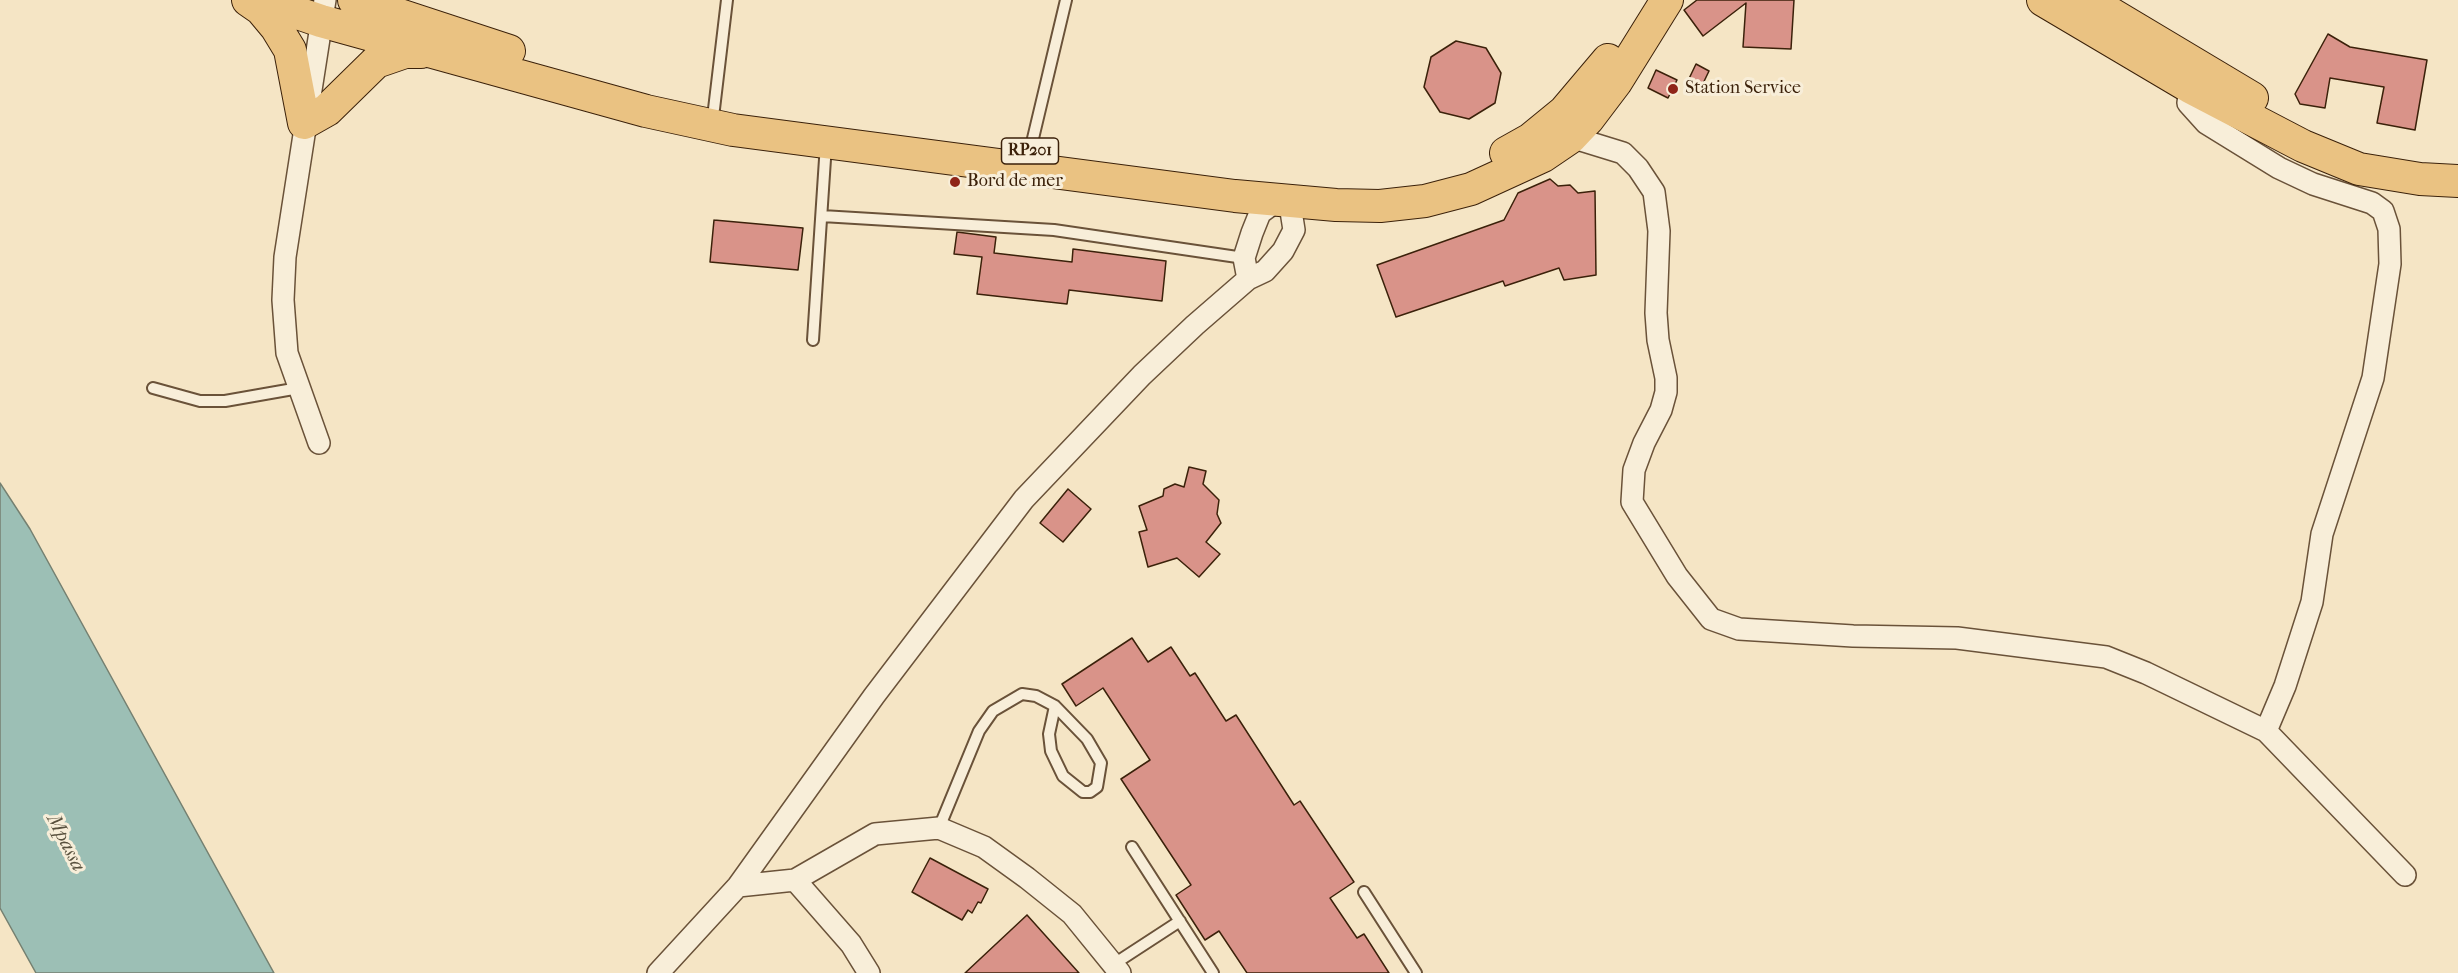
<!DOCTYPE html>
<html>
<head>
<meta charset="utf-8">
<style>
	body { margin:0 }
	canvas { display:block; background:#f5e5c5 }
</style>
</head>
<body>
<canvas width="2458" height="973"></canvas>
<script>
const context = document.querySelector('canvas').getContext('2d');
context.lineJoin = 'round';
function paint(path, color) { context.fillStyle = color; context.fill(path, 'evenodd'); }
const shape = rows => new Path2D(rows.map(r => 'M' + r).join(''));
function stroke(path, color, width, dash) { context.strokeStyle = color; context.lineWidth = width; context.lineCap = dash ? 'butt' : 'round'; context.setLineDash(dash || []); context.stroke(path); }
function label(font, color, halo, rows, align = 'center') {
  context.font = font + ' "IM FELL French Canon",serif'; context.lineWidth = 6; context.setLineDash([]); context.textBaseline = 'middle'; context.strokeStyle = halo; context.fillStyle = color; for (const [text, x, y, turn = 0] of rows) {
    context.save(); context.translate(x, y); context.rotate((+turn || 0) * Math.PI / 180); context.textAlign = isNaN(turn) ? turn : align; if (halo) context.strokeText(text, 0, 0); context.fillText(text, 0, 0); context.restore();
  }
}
const water = shape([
	[0,483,30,529,274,973,36,973,0,908,0,483]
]);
paint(water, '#9cbfb5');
stroke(water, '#758071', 1.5);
const building = shape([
	[1697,0,1794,0,1791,49,1743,47,1746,3,1703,36,1684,10,1697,0],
	[2328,34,2350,47,2427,60,2415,130,2377,123,2384,87,2330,78,2325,108,2300,104,2295,94,2328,34],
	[1456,41,1486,48,1501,73,1495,103,1469,119,1440,112,1424,87,1431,57,1456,41],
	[1696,64,1709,71,1698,94,1685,87,1696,64],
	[1656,70,1677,80,1668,98,1648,88,1656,70],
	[1550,179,1558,186,1570,185,1578,193,1595,191,1596,275,1564,280,1559,268,1505,286,1503,281,1396,317,1377,265,1504,220,1518,193,1550,179],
	[714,220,803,228,798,270,710,262,714,220],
	[957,232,996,237,994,253,1072,262,1073,249,1166,261,1162,301,1069,290,1067,304,977,294,982,257,954,254,957,232],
	[1189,467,1206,471,1203,484,1219,500,1217,514,1221,523,1206,542,1220,554,1199,577,1177,558,1148,567,1139,532,1147,530,1139,506,1163,496,1164,489,1175,484,1184,487,1189,467],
	[1068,489,1091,509,1063,542,1040,523,1068,489],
	[1132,638,1148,662,1171,647,1190,676,1195,673,1226,721,1236,715,1294,805,1300,801,1354,882,1330,898,1357,938,1364,934,1389,973,1247,973,1219,931,1205,940,1176,895,1191,885,1121,779,1150,760,1103,688,1076,706,1062,684,1132,638],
	[930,858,988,889,981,903,978,902,972,913,968,910,962,920,912,892,930,858],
	[1027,915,1079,973,965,973,1027,915]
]);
paint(building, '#d99389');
stroke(building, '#3b210a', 1.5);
const lane = shape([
	[714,109,727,0],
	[1030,151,1066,0],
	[822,216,1054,230,1244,258],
	[813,340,826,144],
	[153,388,200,401,225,401,299,388],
	[939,828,979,731,993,711,1022,694,1036,696,1055,706,1087,739,1101,763,1097,787,1090,792,1083,792,1063,776,1051,751,1049,734,1055,706],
	[1132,847,1213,973],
	[1364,892,1416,973],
	[1114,964,1180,921]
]);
const street = shape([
	[2195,78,2190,87,2188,103,2206,123,2279,168,2313,184,2372,203,2383,211,2389,229,2390,264,2373,378,2322,534,2312,602,2285,686,2266,731],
	[1571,137,1623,153,1638,168,1654,192,1659,231,1656,313,1658,340,1666,378,1666,392,1661,410,1644,443,1634,470,1632,502,1677,576,1711,619,1739,629,1853,636,1957,638,2106,657,2146,673,2266,731,2405,875],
	[319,443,287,353,283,300,285,257,325,0],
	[795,880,851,944,869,973],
	[738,886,795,880,875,834,939,828,984,847,1027,878,1072,914,1120,973],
	[658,973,738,886,874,696,1024,499,1142,375,1195,325,1248,279,1265,271,1283,251,1294,230,1291,211,1279,199,1260,213,1252,233,1244,258,1248,279]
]);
const primary = shape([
	[248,0,261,9,276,27,290,50,304,123,327,110,376,62,405,52,421,52],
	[260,0,321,21,646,111,733,130,1235,196,1336,205,1380,206,1425,201,1471,189,1543,156,1571,137,1588,119,1616,82,1667,0],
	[354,0,509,51],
	[2043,0,2190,87,2303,146,2359,169,2420,179,2458,181],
	[2088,0,2252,98],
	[1506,153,1531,139,1564,112,1608,60]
]);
stroke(lane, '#6a5239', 14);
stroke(street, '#6a5239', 24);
stroke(primary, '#3b210a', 34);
stroke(lane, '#f8eed9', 10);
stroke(street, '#f8eed9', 21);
stroke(primary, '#eac282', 32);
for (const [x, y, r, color] of [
	[1673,89,6,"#8f2418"],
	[955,182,6,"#8f2418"]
]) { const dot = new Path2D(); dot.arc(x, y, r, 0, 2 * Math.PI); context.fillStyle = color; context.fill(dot); stroke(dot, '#f8eed9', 2); }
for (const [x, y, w] of [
	[1030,151,57]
]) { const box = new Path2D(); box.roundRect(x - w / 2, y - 13, w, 26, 4.5); context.fillStyle = '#f8eed9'; context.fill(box); stroke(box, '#3b210a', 1.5); }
label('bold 16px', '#3b210a', null, [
	["RP201",1030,151]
]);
label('18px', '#3b210a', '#f8eed9', [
	["Station Service",1685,89],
	["Bord de mer",967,182]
], 'left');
label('italic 20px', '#58503d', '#f8eed9', [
	["Mpassa",65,843,63]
]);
</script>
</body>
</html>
